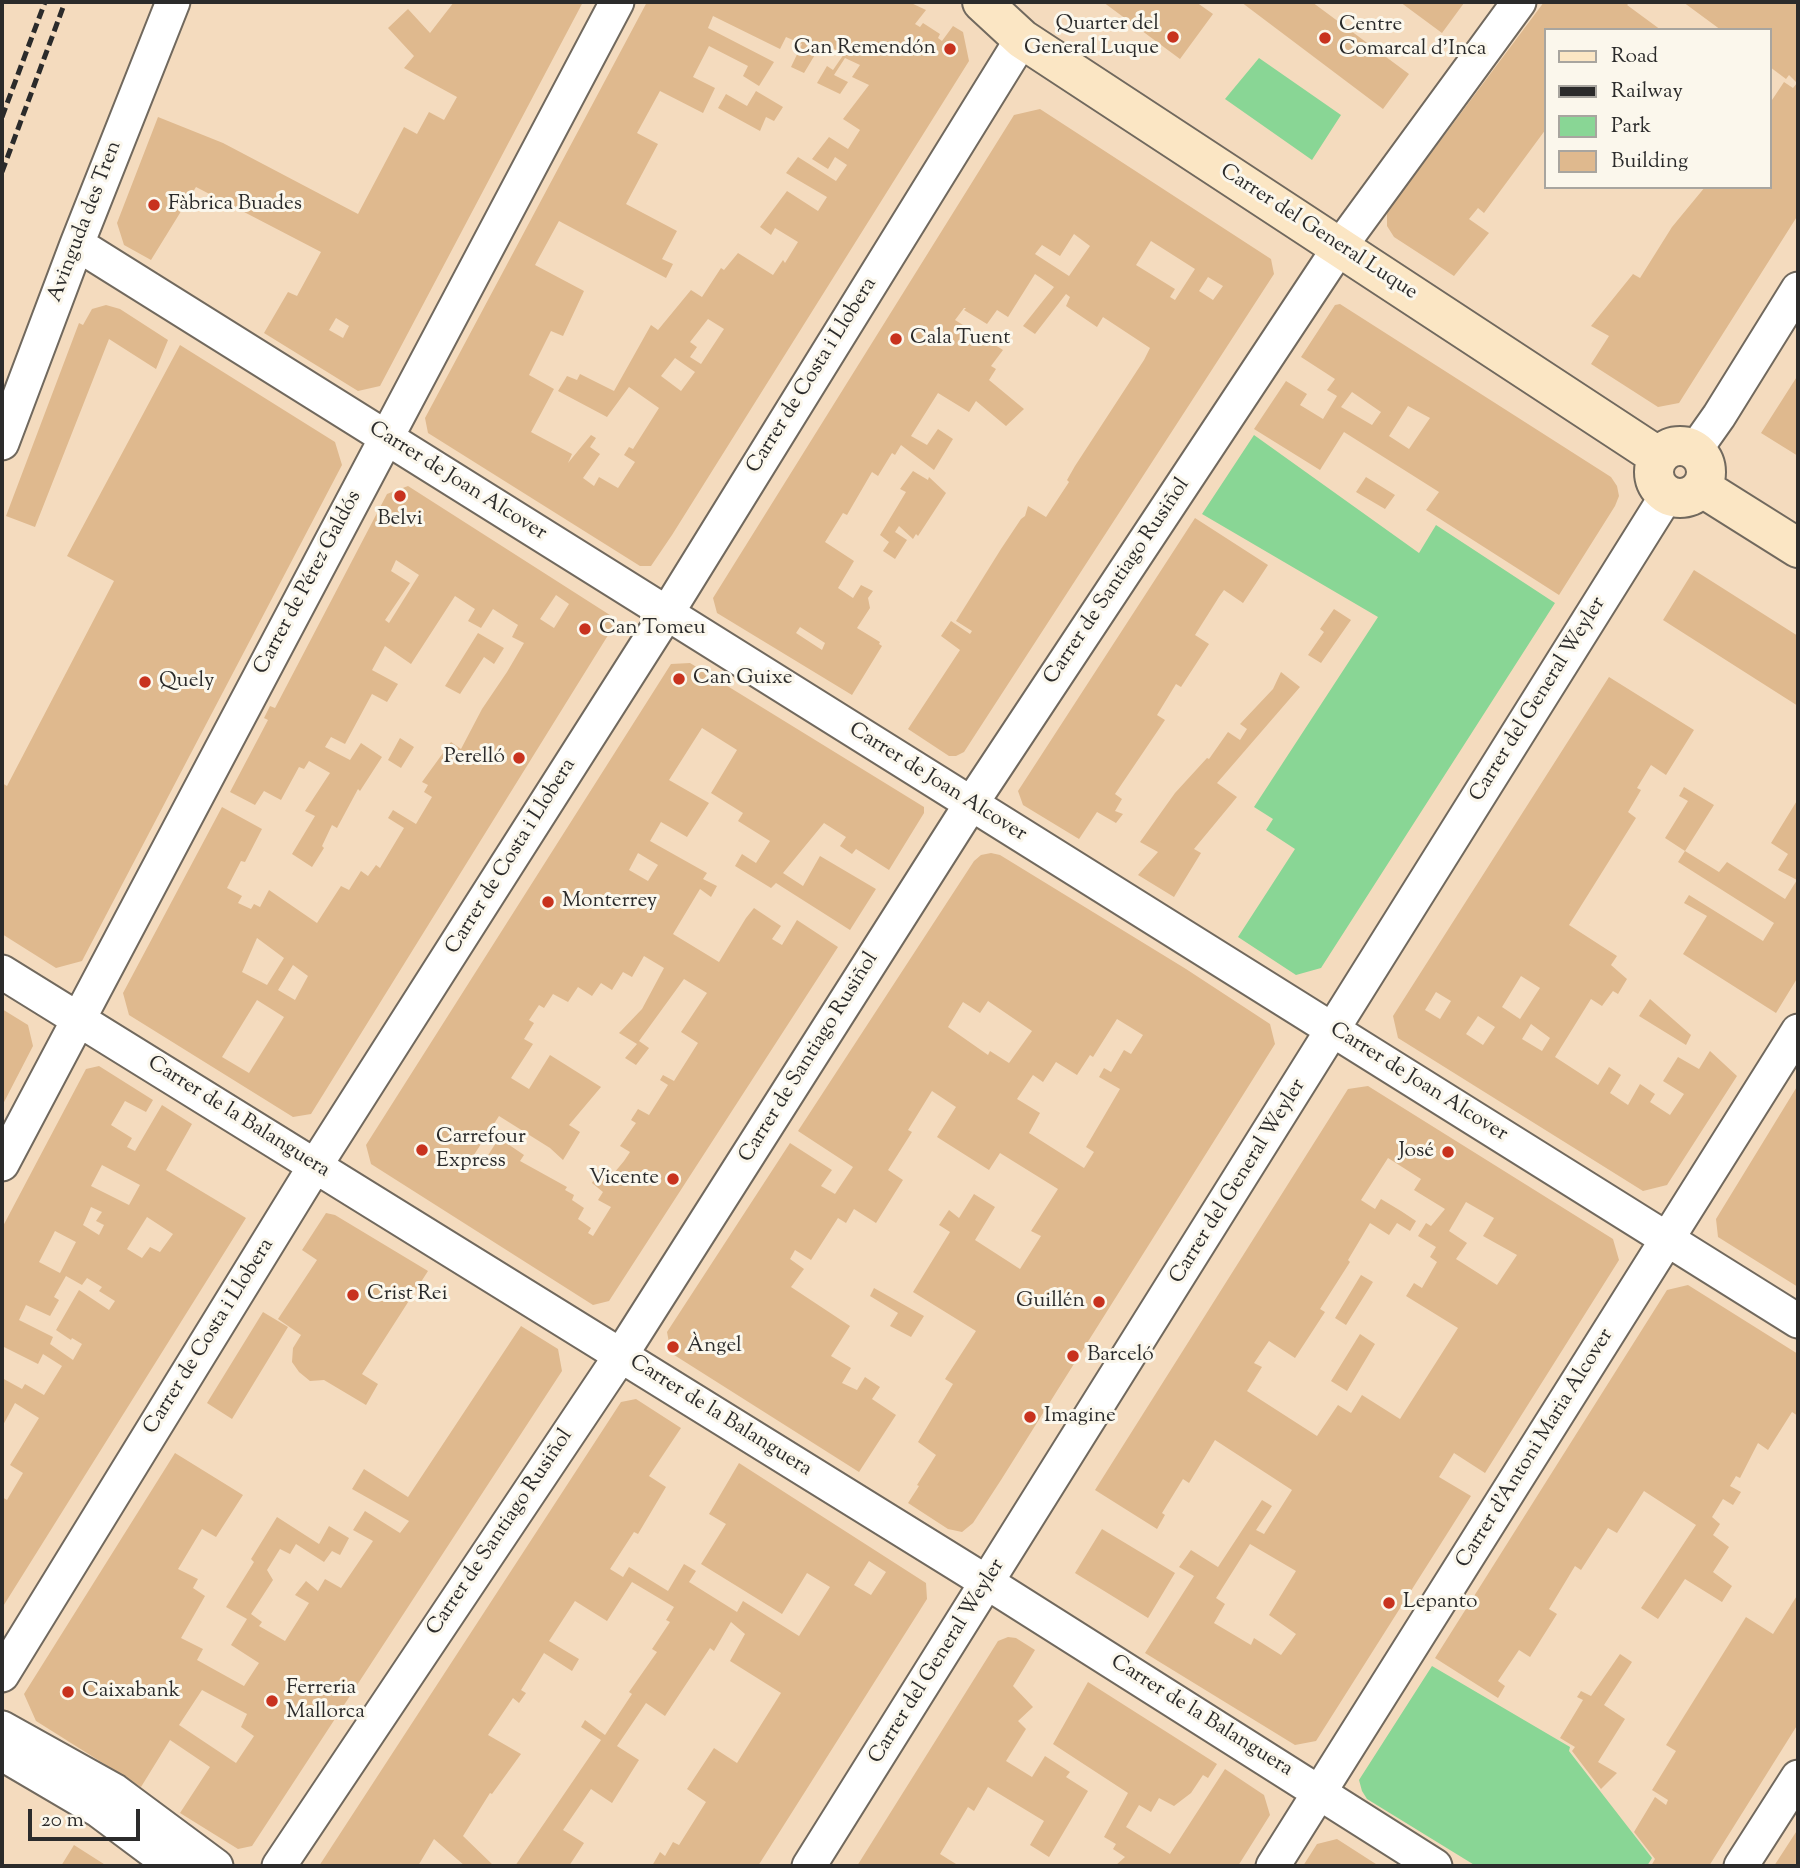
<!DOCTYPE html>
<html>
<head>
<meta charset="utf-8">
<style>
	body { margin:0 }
	#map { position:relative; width:1800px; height:1868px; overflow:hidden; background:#f4dbbe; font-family:"Sorts Mill Goudy",serif }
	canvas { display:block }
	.frame { position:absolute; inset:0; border:4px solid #2b2b2b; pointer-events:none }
	.legend { position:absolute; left:1544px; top:28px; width:228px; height:161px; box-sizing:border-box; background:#fbf7ec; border:2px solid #a8a59f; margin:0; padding:9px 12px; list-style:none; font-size:21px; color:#2b2b2b }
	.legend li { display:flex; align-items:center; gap:14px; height:35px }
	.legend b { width:35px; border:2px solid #a8a59f }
	.scale { position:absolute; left:28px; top:1809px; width:112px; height:32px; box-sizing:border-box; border:4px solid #2b2b2b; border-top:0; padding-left:9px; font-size:21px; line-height:24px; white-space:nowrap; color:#2b2b2b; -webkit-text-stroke:5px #fbf7ec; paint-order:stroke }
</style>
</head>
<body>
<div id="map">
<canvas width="1800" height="1868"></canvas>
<div class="frame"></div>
<ul class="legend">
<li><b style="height:9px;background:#fbe6c4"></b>Road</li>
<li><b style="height:9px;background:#2b2b2b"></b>Railway</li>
<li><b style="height:19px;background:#89d695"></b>Park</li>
<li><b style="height:19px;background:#dfb98e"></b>Building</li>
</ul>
<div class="scale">20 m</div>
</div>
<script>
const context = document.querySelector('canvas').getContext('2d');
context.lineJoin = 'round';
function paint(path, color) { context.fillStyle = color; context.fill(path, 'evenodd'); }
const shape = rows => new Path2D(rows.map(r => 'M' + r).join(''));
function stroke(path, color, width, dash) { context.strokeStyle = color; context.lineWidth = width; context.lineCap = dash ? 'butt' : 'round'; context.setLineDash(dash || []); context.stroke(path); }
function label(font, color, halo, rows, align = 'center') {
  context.font = font + ' "Sorts Mill Goudy",serif'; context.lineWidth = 6; context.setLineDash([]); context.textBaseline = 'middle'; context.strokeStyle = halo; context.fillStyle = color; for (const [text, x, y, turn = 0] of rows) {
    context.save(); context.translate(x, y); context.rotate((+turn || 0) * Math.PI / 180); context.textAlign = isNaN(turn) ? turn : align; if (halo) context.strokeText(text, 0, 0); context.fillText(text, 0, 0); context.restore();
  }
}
paint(shape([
	[1259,58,1341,115,1312,160,1225,99],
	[1254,435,1419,553,1436,525,1555,603,1321,968,1296,975,1238,937,1295,849,1266,830,1273,819,1254,807,1378,617,1202,514],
	[1432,1666,1570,1747,1569,1751,1652,1858,1647,1866,1476,1866,1367,1799,1362,1791,1359,1780]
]), '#89d695');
paint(shape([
	[454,2,583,2,380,386,358,391,264,333,288,292,297,296,321,252,196,187,151,260,124,245,117,223,158,117,223,143,358,214,404,127,417,134,429,112,444,120,457,97,404,68,414,56,388,28,408,9,430,33],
	[336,318,349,326,343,338,329,330],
	[647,2,909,2,926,10,915,24,920,27,923,23,940,34,938,38,942,41,953,26,963,32,969,61,672,535,651,566,640,566,428,433,425,418],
	[713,16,780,49,786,37,802,44,791,67,804,73,822,43,844,54,833,70,827,66,817,83,840,94,848,82,834,75,845,58,860,65,852,77,869,85,843,119,860,130,848,149,829,137,812,159,828,169,835,157,847,165,836,181,798,157,786,173,827,197,818,211,787,191,760,227,771,235,775,228,798,242,785,263,783,260,773,275,738,253,724,270,721,268,702,297,691,290,658,330,651,325,614,391,580,374,577,380,567,376,558,391,607,417,629,387,659,408,633,449,629,447,624,455,635,462,618,488,599,477,594,486,583,478,600,454,590,447,596,438,591,435,568,463,572,454,531,432,554,389,529,375,551,331,563,336,584,291,535,265,559,221,666,278,673,264,662,259,677,231,626,204,658,144,637,133,660,91,703,113,715,88,693,77,709,46,748,66,743,76,759,86,774,62,708,28],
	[708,319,724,329,701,364,690,357,697,347,690,342],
	[675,358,695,372,681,391,661,376],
	[1103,2,1196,2,1213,14,1180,59],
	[1241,2,1312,2,1409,74,1383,109],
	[1400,2,1462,2,1464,3,1442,33],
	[1544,2,1630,2,1627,5,1661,30,1546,30,1546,129,1484,213,1478,208,1469,219,1489,233,1454,276,1394,237,1387,226,1387,212],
	[1683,2,1798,2,1798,215,1679,403,1658,407,1591,364,1609,336,1591,326,1633,274,1640,278,1672,227,1705,187,1770,187,1770,103,1784,82,1793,88,1797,83,1789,75,1786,79,1770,67,1770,30,1721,30],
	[756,91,783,107,774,121,766,117,760,131,718,108,726,94,747,106],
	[1040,109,1271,259,1274,274,964,752,956,756,949,756,908,729,960,650,941,636,951,621,970,634,972,631,956,621,1001,549,1021,519,1025,516,1028,506,1046,517,1069,482,1067,480,1075,466,1144,360,1150,348,1103,317,1097,327,1066,306,1070,297,1066,294,1035,334,1023,326,1054,287,1035,274,1008,317,997,310,987,324,964,310,966,308,964,308,955,320,1003,350,991,366,996,369,989,380,1024,409,1006,426,976,401,969,412,938,393,911,436,927,445,938,429,953,439,934,470,901,445,895,455,892,453,878,476,872,472,847,515,843,513,825,542,854,561,838,588,853,598,861,585,873,591,868,598,870,608,857,628,880,642,879,644,882,646,852,695,717,613,713,598,1014,115],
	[1074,234,1090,246,1069,276,1035,254,1042,245,1060,256],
	[1151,241,1195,269,1175,300,1170,297,1175,289,1136,265],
	[1208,277,1223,286,1213,300,1199,291],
	[800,627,825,643,822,650,796,633],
	[1340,304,1611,477,1617,486,1619,496,1615,506,1559,595,1426,510,1439,492,1344,432,1320,470,1254,429,1286,381,1307,394,1300,405,1323,419,1337,396,1327,390,1335,379,1301,357,1335,305],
	[1352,392,1381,412,1372,425,1341,407],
	[1408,406,1430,418,1409,449,1389,436],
	[106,305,120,309,168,340,156,369,109,339,35,527,6,516,79,323,83,325,92,309],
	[180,345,335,442,342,465,82,961,56,968,2,934,2,783,7,786,114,581,67,556],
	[1798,375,1798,456,1761,433],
	[913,471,928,480,929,477,946,493,918,536,916,534,913,539,899,526,895,532,907,540,895,559,883,551,889,542,880,535,906,492,900,489],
	[1366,477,1395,495,1385,509,1356,492],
	[408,486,613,617,615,624,311,1114,293,1117,129,1015,123,993,222,807,262,829,245,862,241,861,227,888,242,896,238,903,251,909,254,904,260,907,269,890,317,923,341,886,349,890,361,871,368,876,376,865,380,868,404,828,388,818,393,810,416,824,432,797,424,792,428,785,422,782,451,742,461,749,482,709,507,672,524,643,512,637,518,625,493,609,481,628,468,621,475,609,455,596,411,664,385,646,372,670,398,684,387,702,372,694,345,744,331,737,325,747,350,760,361,743,382,757,360,791,358,789,337,828,332,825,322,846,324,848,312,867,292,854,315,816,305,811,330,773,309,761,304,769,299,767,281,800,264,791,255,805,230,792,268,720,264,718,270,706,275,708,387,494],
	[396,560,419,575,389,623,385,620,410,583,391,571],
	[556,595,569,604,554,628,540,619],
	[257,938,284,958,267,985,242,972],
	[293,965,308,976,295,1000,278,990],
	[257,1000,284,1017,249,1073,222,1057],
	[1195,518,1268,565,1243,603,1224,590,1219,597,1195,635,1209,644,1181,687,1176,684,1157,715,1165,720,1115,794,1122,799,1115,811,1123,814,1116,823,1097,812,1079,839,1023,805,1018,791],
	[1694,570,1798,636,1798,706,1663,620],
	[1334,609,1351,620,1321,663,1308,655,1324,632,1320,629],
	[478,633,504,648,494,664,484,657,460,694,445,686],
	[690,663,924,807,924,813,889,870,856,849,852,854,840,846,846,837,824,823,783,873,803,886,820,856,876,889,850,930,776,883,771,888,735,866,742,854,756,863,770,841,738,821,743,813,711,793,737,750,702,728,669,780,709,803,687,837,661,822,650,841,707,873,703,879,717,886,711,897,700,889,673,934,719,962,746,918,754,908,781,926,772,939,782,945,797,920,838,947,609,1301,593,1305,371,1164,366,1145,671,664],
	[638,853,658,865,648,881,629,870],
	[644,956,664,968,642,1009,619,1033,637,1044,625,1058,636,1065,649,1048,639,1041,684,979,707,993,681,1032,698,1043,674,1081,663,1075,660,1080,668,1085,649,1115,638,1109,631,1120,636,1123,620,1146,630,1152,624,1161,614,1173,602,1165,592,1183,603,1192,598,1200,611,1207,593,1236,588,1233,591,1228,578,1219,584,1208,572,1200,574,1195,565,1190,567,1187,520,1161,524,1155,499,1138,480,1168,470,1161,499,1116,550,1148,563,1160,580,1132,569,1125,601,1087,550,1055,529,1089,511,1078,533,1044,524,1039,534,1023,529,1020,539,1005,544,1008,553,994,568,1002,578,987,592,996,601,983,612,990,623,972,632,977],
	[1281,672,1300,687,1217,783,1237,797,1194,849,1201,853,1174,897,1138,875,1158,852,1140,842,1175,793,1207,758,1209,759,1228,732,1240,740,1247,729,1240,724,1273,689],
	[1609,677,1694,730,1666,775,1651,765,1637,788,1641,790,1628,812,1636,818,1569,925,1617,956,1611,965,1627,979,1618,994,1613,991,1602,1006,1591,999,1555,1057,1598,1085,1609,1067,1621,1075,1610,1093,1628,1105,1640,1084,1655,1094,1650,1102,1670,1115,1684,1094,1663,1081,1678,1057,1699,1069,1710,1051,1737,1076,1667,1185,1643,1191,1398,1038,1393,1016],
	[1521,976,1540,988,1520,1019,1502,1007],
	[1436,992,1451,1001,1440,1019,1425,1010],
	[1478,1016,1495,1027,1483,1045,1466,1034],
	[1531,1024,1550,1038,1542,1051,1522,1039],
	[400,738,414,747,401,768,388,760],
	[1684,787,1714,805,1685,851,1665,838,1688,801,1679,796],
	[1798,799,1798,977,1776,1013,1683,954,1707,916,1684,903,1689,895,1763,941,1774,923,1678,862,1685,851,1719,872,1727,862,1785,899,1797,880,1778,870,1788,854,1771,843],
	[991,853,1000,855,1186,969,1270,1024,1275,1044,1001,1480,973,1523,962,1532,948,1529,908,1503,919,1486,917,1485,936,1455,918,1442,953,1384,945,1379,976,1331,913,1292,950,1232,939,1225,949,1210,959,1218,974,1194,995,1207,975,1240,1020,1269,1041,1236,1031,1231,1058,1189,1000,1153,989,1170,937,1137,956,1107,932,1091,908,1130,912,1132,888,1170,903,1180,876,1223,854,1209,846,1223,838,1218,811,1260,795,1250,790,1259,804,1269,791,1287,850,1326,831,1356,851,1368,842,1383,857,1390,865,1377,880,1387,872,1399,896,1415,859,1472,671,1353,667,1332,790,1143,832,1170,821,1186,835,1194,853,1167,798,1131,974,861,981,855],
	[988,1001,1032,1031,1009,1063,990,1051,988,1055,948,1027,963,1002,980,1013],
	[1117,1019,1143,1035,1131,1054,1124,1050,1111,1072,1104,1068,1099,1077,1120,1089,1086,1147,1094,1152,1084,1168,1029,1133,1040,1113,1017,1099,1033,1075,1043,1082,1056,1062,1077,1075,1090,1055,1093,1057],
	[1650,999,1691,1035,1686,1045,1639,1016],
	[2,1009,28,1025,33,1046,2,1106],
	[99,1066,153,1100,146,1112,125,1101,111,1125,132,1138,127,1147,135,1151,162,1105,192,1124,166,1170,246,1218,2,1608,2,1497,7,1500,23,1473,10,1465,39,1418,15,1403,2,1427,2,1378,22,1389,25,1384,44,1395,62,1366,43,1354,38,1364,2,1346,2,1228,86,1069],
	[102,1165,140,1185,129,1205,91,1186],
	[91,1207,102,1212,96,1221,104,1225,99,1235,83,1225],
	[147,1217,173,1234,160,1252,150,1247,142,1258,127,1249],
	[55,1231,76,1242,60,1273,39,1262],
	[66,1276,82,1285,87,1278,102,1287,99,1291,115,1301,109,1310,79,1290,56,1330,71,1340,72,1338,82,1344,73,1360,50,1344,53,1337,19,1320,26,1305,50,1316,59,1300,54,1297],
	[1798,1085,1798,1287,1718,1237,1716,1219],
	[1368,1086,1613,1239,1619,1260,1485,1473,1454,1453,1439,1477,1471,1496,1316,1741,1295,1745,1145,1653,1194,1576,1179,1567,1191,1550,1218,1567,1262,1500,1272,1506,1256,1530,1264,1534,1292,1490,1215,1440,1189,1483,1183,1479,1162,1513,1165,1515,1157,1529,1095,1490,1348,1089],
	[1388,1158,1421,1179,1414,1190,1445,1209,1431,1226,1426,1223,1418,1236,1436,1247,1430,1257,1437,1262,1422,1288,1414,1283,1406,1296,1458,1328,1400,1419,1362,1395,1351,1413,1338,1405,1317,1436,1247,1391,1262,1367,1254,1363,1269,1341,1295,1358,1325,1312,1320,1309,1350,1262,1348,1260,1370,1223,1389,1235,1397,1223,1410,1231,1416,1221,1401,1211,1381,1199,1375,1209,1361,1200],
	[1466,1202,1494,1218,1483,1236,1517,1255,1497,1285,1456,1259,1467,1243,1449,1231],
	[1250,1544,1296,1571,1269,1615,1296,1634,1281,1655,1254,1638,1251,1645,1214,1623,1225,1604,1216,1598],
	[326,1213,335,1215,428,1271,362,1374,378,1384,366,1405,324,1380,310,1381,299,1372,292,1362,293,1348,301,1335,278,1319,317,1260,302,1250],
	[1361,1275,1373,1282,1346,1325,1335,1318],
	[1688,1285,1798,1354,1798,1416,1792,1412,1768,1450,1758,1443,1740,1478,1736,1476,1730,1486,1741,1492,1733,1505,1723,1499,1712,1517,1720,1524,1713,1535,1729,1547,1713,1572,1732,1586,1722,1602,1685,1579,1658,1619,1641,1608,1696,1525,1644,1491,1617,1533,1608,1528,1581,1570,1575,1566,1549,1609,1557,1614,1530,1657,1519,1650,1498,1681,1505,1686,1498,1698,1435,1658,1667,1290],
	[874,1288,924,1316,911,1337,890,1326,898,1313,870,1296],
	[263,1312,288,1327,232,1419,207,1403],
	[521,1326,558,1349,562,1371,252,1846,238,1849,180,1813,210,1767,170,1740,141,1787,36,1721,24,1694,175,1453,243,1495,216,1537,202,1529,178,1569,198,1579,193,1588,205,1596,181,1638,203,1649,197,1660,244,1686,259,1663,231,1645,247,1619,226,1607,254,1562,251,1559,277,1517,319,1544,329,1526,349,1538,340,1555,332,1551,324,1562,296,1544,290,1554,280,1549,267,1570,273,1580,251,1614,262,1622,259,1626,285,1641,309,1603,295,1595,306,1581,318,1591,325,1579,341,1588,373,1541,353,1530,365,1511,400,1533,409,1521,352,1489,364,1469,408,1497],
	[202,1690,247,1714,241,1727,254,1736,236,1763,179,1725],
	[1360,1334,1375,1344,1347,1391,1331,1381],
	[636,1399,681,1428,649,1476,666,1487,638,1534,634,1532,610,1569,623,1577,629,1567,668,1591,684,1564,696,1571,689,1582,737,1612,743,1601,799,1636,830,1587,807,1573,782,1614,701,1564,726,1524,709,1514,739,1463,926,1583,927,1599,758,1866,652,1866,660,1852,665,1856,673,1842,679,1845,706,1802,687,1789,714,1748,737,1763,781,1693,730,1661,745,1634,731,1622,714,1651,710,1648,665,1716,646,1703,617,1746,639,1760,612,1803,591,1789,563,1830,584,1843,569,1866,515,1866,601,1740,581,1727,585,1720,605,1735,632,1694,629,1692,657,1652,652,1649,670,1622,666,1620,674,1607,632,1582,607,1621,575,1601,549,1641,579,1659,572,1671,544,1653,521,1690,526,1693,519,1703,513,1698,488,1735,521,1754,492,1794,490,1793,463,1836,494,1866,465,1866,434,1839,418,1866,319,1866,621,1402],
	[869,1561,886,1572,871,1595,854,1585],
	[1102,1529,1175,1573,1148,1618,1075,1573],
	[1798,1594,1798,1724,1709,1866,1651,1866,1655,1859,1634,1832,1655,1797,1666,1805,1668,1800,1652,1790,1676,1751,1666,1745,1746,1617,1773,1634],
	[1008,1637,1016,1638,1035,1650,1013,1686,1033,1707,1018,1721,1026,1729,1006,1761,1032,1777,1045,1756,1070,1772,1066,1777,1088,1791,1049,1857,1030,1845,1044,1821,988,1787,974,1811,968,1807,940,1854,956,1864,955,1866,857,1866,998,1641],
	[1620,1654,1632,1662,1604,1705,1625,1719,1598,1762,1617,1773,1601,1789,1572,1751,1575,1747,1560,1738,1583,1700,1577,1697,1581,1691,1591,1696],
	[1088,1682,1217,1764,1208,1778,1203,1775,1191,1793,1174,1806,1159,1798,1151,1812,1139,1805,1126,1827,1170,1854,1225,1769,1264,1795,1270,1815,1238,1866,1115,1866,1125,1857,1113,1849,1116,1844,1104,1837,1128,1793,1053,1744],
	[1798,1829,1798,1866,1774,1866],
	[1337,1839,1379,1866,1303,1866,1317,1844],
	[74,1845,107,1866,61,1866]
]), '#dfb98e');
const minor = shape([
	[77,244,1798,1321],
	[2,443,77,244,173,2],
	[1695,450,1719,416,1798,289],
	[2,972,988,1583,1435,1866],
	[2,1164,617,2],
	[2,1675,315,1166,667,613,1022,39],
	[2,1728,115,1791,216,1866],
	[6,1756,98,1810,173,1866],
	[279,1866,621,1355,971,804,1339,248,1519,2],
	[809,1866,1667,495],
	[1273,1866,1798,1031],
	[1741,1866,1798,1777]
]);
const secondary = shape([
	[982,2,1022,39,1659,457],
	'1654 472a26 26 0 1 1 52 0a26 26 0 1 1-52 0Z',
	[1701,487,1798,548]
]);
stroke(minor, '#71695e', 37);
stroke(secondary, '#71695e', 42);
stroke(minor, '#fff', 33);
stroke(secondary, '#fbe6c4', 38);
stroke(shape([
	[2,117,45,2],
	[2,172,65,2]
]), '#2b2b2b', 5, [10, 5]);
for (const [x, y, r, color] of [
	[1173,37,7,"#c8321e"],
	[1325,38,7,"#c8321e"],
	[950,49,7,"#c8321e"],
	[154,205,7,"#c8321e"],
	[896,339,7,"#c8321e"],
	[400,496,7,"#c8321e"],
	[585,629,7,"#c8321e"],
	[679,679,7,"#c8321e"],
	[145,682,7,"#c8321e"],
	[519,758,7,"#c8321e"],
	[548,902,7,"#c8321e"],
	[422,1150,7,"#c8321e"],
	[1448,1152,7,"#c8321e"],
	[673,1179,7,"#c8321e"],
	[353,1295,7,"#c8321e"],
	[1099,1302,7,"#c8321e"],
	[673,1347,7,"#c8321e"],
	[1073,1356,7,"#c8321e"],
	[1030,1417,7,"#c8321e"],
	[1389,1603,7,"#c8321e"],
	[68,1692,7,"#c8321e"],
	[272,1701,7,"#c8321e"]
]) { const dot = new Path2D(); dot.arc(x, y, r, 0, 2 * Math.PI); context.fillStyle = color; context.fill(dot); stroke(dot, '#fbf7ec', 2.5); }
label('21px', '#2b2b2b', '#fbf7ec', [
	["Quarter del",1159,25,"right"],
	["General Luque",1159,49,"right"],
	["Centre",1339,26],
	["Comarcal d'Inca",1339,50],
	["Can Remendón",936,49,"right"],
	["Fàbrica Buades",168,205],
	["Cala Tuent",910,339],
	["Belvi",400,520,"center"],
	["Can Tomeu",599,629],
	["Can Guixe",693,679],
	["Quely",159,682],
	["Perelló",505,758,"right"],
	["Monterrey",562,902],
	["Carrefour",436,1138],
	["Express",436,1162],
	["José",1434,1152,"right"],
	["Vicente",659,1179,"right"],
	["Crist Rei",367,1295],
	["Guillén",1085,1302,"right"],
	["Àngel",687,1347],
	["Barceló",1087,1356],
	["Imagine",1044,1417],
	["Lepanto",1403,1603],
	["Ferreria",286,1689],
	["Mallorca",286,1713],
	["Caixabank",82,1692]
], 'left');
label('21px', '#2b2b2b', '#fbf7ec', [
	["Avinguda des Tren",86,222,-69],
	["Carrer del General Luque",1318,233,33],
	["Carrer de Costa i Llobera",813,376,-58],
	["Carrer de Joan Alcover",457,482,32],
	["Carrer de Santiago Rusiñol",1118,582,-56],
	["Carrer de Pérez Galdós",309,583,-62],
	["Carrer del General Weyler",1539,700,-58],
	["Carrer de Joan Alcover",937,783,32],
	["Carrer de Costa i Llobera",512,857,-58],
	["Carrer de Santiago Rusiñol",810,1058,-58],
	["Carrer de Joan Alcover",1418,1083,32],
	["Carrer de la Balanguera",238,1118,32],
	["Carrer del General Weyler",1239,1182,-58],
	["Carrer de Costa i Llobera",210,1337,-58],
	["Carrer de la Balanguera",720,1417,32],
	["Carrer d'Antoni Maria Alcover",1536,1449,-58],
	["Carrer de Santiago Rusiñol",501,1533,-56],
	["Carrer del General Weyler",938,1662,-58],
	["Carrer de la Balanguera",1201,1717,32]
]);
</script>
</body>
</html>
